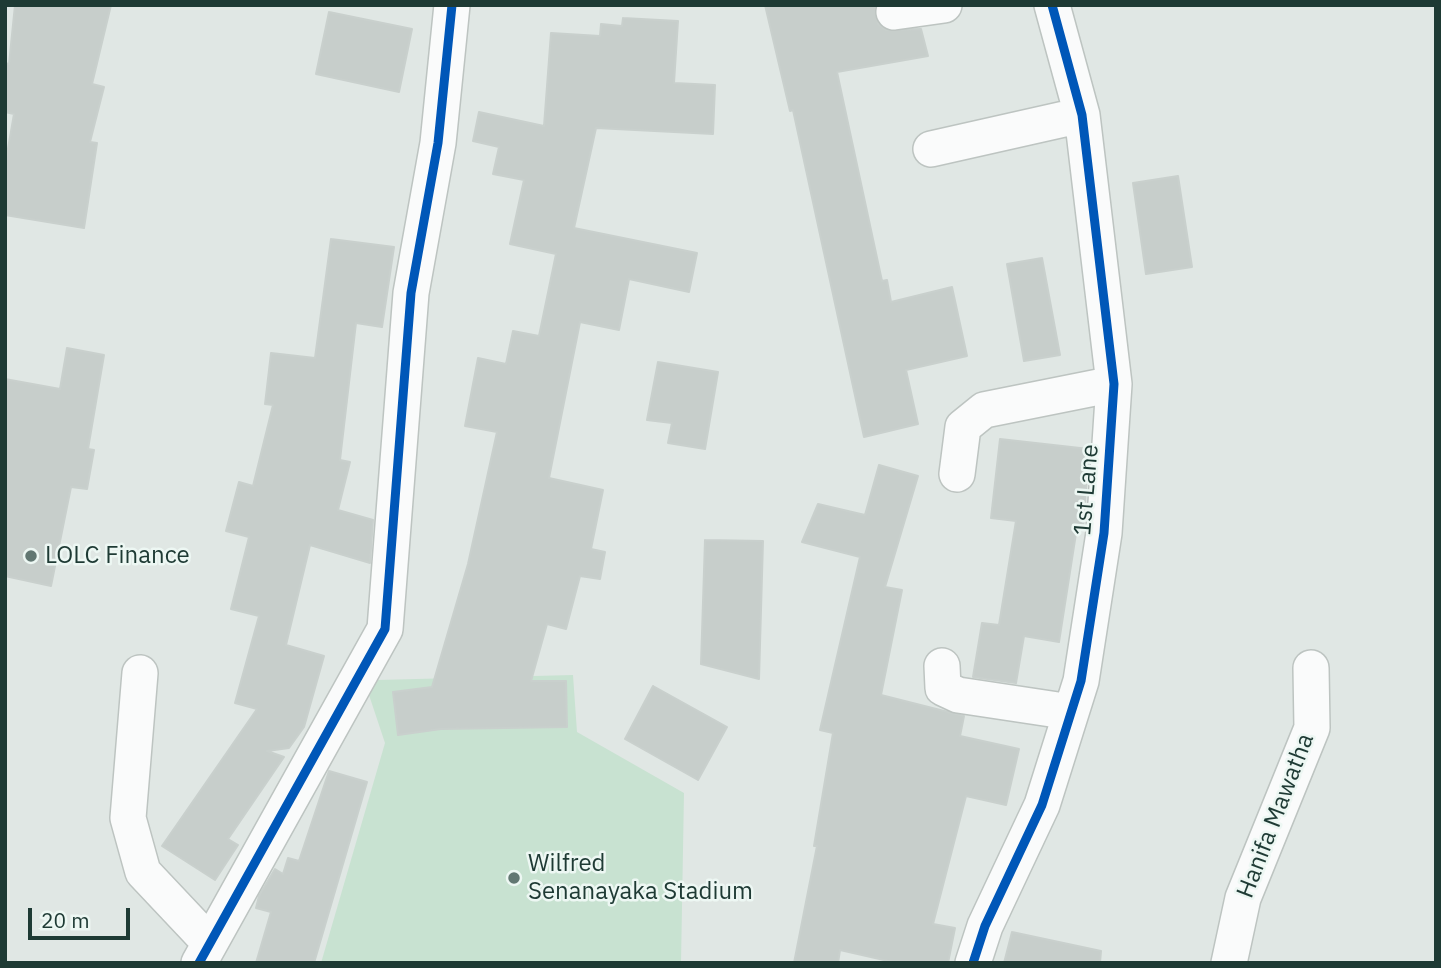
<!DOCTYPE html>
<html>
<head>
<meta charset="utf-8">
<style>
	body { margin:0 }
	#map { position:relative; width:1441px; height:968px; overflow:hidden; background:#e0e7e4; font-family:"IBM Plex Sans",sans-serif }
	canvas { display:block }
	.frame { position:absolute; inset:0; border:7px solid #1e3a34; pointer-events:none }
	.scale { position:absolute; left:28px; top:908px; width:102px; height:32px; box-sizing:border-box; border:4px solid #1e3a34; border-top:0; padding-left:9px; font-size:21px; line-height:24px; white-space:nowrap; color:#1e3a34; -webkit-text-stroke:5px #edf7f3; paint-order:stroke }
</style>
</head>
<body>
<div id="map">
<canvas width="1441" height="968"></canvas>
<div class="frame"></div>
<div class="scale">20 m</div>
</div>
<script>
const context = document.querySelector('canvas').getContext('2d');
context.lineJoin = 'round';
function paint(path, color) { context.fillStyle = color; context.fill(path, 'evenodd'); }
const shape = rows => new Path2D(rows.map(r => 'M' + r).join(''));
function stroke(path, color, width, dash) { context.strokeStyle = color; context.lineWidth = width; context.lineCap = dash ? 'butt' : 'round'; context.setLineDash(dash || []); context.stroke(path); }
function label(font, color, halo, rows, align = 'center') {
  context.font = font + ' "IBM Plex Sans",sans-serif'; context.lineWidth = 5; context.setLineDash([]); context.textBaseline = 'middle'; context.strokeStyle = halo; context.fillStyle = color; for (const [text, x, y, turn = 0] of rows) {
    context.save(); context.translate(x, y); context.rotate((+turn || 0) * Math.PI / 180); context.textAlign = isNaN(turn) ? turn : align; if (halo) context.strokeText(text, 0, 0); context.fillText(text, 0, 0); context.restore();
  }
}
paint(shape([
	[573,675,577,732,684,793,681,963,321,963,385,743,369,695,377,680]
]), '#c8e2d1');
const building = shape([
	[15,5,111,5,92,84,104,87,90,142,97,143,84,228,5,215,5,166,14,114,5,112,5,63,9,64,15,5],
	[765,5,875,5,878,24,886,30,921,29,928,56,837,72,882,281,887,280,891,302,952,287,967,356,906,370,918,424,864,437,793,110,790,111,765,5],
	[329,12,412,29,399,92,316,74,329,12],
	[623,18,678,21,674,83,715,85,713,134,596,128,574,228,697,253,689,292,629,279,619,330,580,322,549,478,603,490,591,549,605,552,600,579,580,576,566,629,547,624,531,681,566,681,567,727,441,729,398,735,393,692,432,687,468,564,497,432,465,426,478,358,506,364,513,331,539,336,556,254,510,244,524,180,493,174,499,147,473,141,479,112,544,126,551,33,600,36,601,24,622,26,623,18],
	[1178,176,1192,267,1146,274,1133,183,1178,176],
	[331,239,394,247,382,327,356,323,340,460,350,462,338,510,373,520,370,563,310,545,286,645,324,656,304,727,289,748,267,751,284,757,228,839,238,845,215,880,162,846,257,709,235,703,259,616,231,609,249,537,226,531,239,482,253,486,273,405,265,404,271,353,315,358,331,239],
	[1042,258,1060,355,1024,361,1007,264,1042,258],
	[67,348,104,355,88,449,94,450,87,489,71,487,51,586,5,576,5,379,60,389,67,348],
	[658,362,718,372,705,449,668,443,672,423,647,420,658,362],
	[1000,439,1089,449,1083,528,1077,527,1059,642,1024,636,1016,683,973,677,982,623,999,625,1016,521,991,518,1000,439],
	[879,465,918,476,885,587,902,590,881,695,964,716,960,736,1019,749,1006,805,966,796,933,924,955,928,948,963,897,963,840,950,838,963,794,963,817,846,814,846,833,733,820,730,860,557,802,542,818,504,865,515,879,465],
	[705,540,763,541,759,679,701,664,705,540],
	[653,686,727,727,698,780,625,739,653,686],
	[329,771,367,782,314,963,256,963,271,912,256,908,259,896,275,869,283,874,288,858,299,861,329,771],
	[1012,932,1101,951,1100,963,1004,963,1012,932]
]);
paint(building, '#c7cecb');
stroke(building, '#c9d0cd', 2);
const minor = shape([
	[894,12,944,5],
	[931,149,1082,115],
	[957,474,963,427,984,410,1114,384],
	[942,666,943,688,958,695,1071,712],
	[140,673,128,818,143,872,209,942],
	[199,963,385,629,411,293,438,143,452,5],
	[973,963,985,926,1042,805,1081,681,1104,533,1114,384,1082,115,1052,5],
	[1229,963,1243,898,1312,728,1311,668]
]);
stroke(minor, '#bdc4c1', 38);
stroke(minor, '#fafbfb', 35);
stroke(shape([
	[199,963,385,629,411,293,438,143,452,5],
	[973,963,985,926,1042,805,1081,681,1104,533,1114,384,1082,115,1052,5]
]), '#0057b8', 9);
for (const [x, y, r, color] of [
	[31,556,7,"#627772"],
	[514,878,7,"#627772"]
]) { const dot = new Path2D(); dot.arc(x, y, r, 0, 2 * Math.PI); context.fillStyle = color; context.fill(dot); stroke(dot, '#edf7f3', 2.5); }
label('24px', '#1e3a34', '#edf7f3', [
	["1st Lane",1087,490,-85],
	["Hanifa Mawatha",1276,816,-69]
]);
label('24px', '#1e3a34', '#edf7f3', [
	["LOLC Finance",45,556],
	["Wilfred",528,864],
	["Senanayaka Stadium",528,892]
], 'left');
</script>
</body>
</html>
